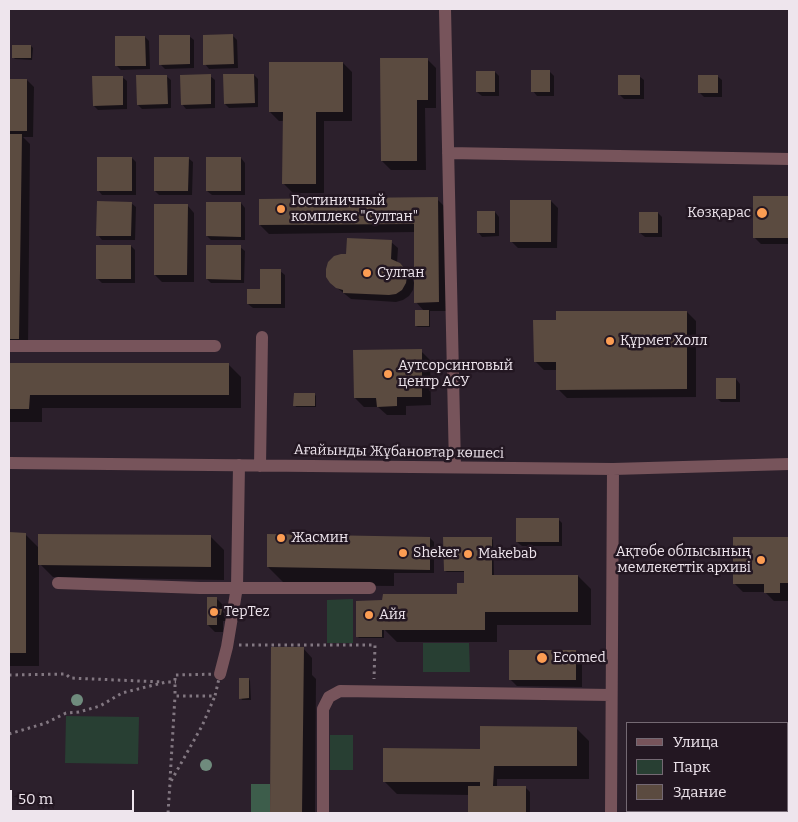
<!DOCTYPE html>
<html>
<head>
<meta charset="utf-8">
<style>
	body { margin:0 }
	#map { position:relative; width:798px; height:822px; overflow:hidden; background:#2c202c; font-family:Bitter,serif }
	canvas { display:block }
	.frame { position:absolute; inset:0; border:10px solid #eee5ed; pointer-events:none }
	.legend { position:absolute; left:626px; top:722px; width:162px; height:90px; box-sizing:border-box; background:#231722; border:1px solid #746973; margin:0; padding:6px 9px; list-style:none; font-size:15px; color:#eee5ed }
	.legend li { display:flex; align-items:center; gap:10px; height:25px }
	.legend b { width:25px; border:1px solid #746973 }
	.scale { position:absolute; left:10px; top:790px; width:124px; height:22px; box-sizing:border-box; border:2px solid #eee5ed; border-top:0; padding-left:6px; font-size:15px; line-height:18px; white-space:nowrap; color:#eee5ed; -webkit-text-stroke:4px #231722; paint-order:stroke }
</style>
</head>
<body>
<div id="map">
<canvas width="798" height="822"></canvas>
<div class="frame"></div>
<ul class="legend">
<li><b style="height:6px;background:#77545b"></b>Улица</li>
<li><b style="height:14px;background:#283f33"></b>Парк</li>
<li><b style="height:14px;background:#5b4b40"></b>Здание</li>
</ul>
<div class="scale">50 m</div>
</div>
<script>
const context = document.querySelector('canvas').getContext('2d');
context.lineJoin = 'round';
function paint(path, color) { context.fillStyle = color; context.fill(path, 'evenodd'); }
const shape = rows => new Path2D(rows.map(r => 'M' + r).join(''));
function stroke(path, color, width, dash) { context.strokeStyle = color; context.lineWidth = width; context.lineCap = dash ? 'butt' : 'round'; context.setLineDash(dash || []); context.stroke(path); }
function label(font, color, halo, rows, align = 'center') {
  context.font = font + ' Bitter,serif'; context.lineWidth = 5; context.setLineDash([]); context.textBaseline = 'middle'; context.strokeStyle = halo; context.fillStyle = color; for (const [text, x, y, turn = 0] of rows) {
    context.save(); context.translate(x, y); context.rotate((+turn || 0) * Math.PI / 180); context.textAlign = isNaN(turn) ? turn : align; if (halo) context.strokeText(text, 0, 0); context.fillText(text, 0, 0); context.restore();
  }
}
paint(shape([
	[353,599,353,643,327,643,327,600],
	[423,643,469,643,470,672,423,672],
	[66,716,139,717,138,764,65,763],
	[330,735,353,735,353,770,330,770]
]), '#283f33');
paint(shape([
	[251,784,270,784,270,813,251,813]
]), '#3d5d4b');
paint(shape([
	[189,36,194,40,194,68,165,69,161,65],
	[233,36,237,40,238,68,209,69,205,64],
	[145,37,149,41,150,69,121,70,117,66],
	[31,46,33,48,32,60,15,59,14,58],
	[427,59,436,68,436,108,425,108,426,170,391,170,382,161],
	[343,63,352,72,352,121,324,121,324,193,293,193,284,184,284,121,279,121,270,112],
	[495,72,499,76,499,96,482,96,477,92],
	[550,72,554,76,554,96,537,96,533,91],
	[254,75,258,79,258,107,229,108,225,104],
	[166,76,171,80,171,108,142,109,138,105],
	[210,76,215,80,215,108,186,109,182,104],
	[639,76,644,80,644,99,624,99,619,94],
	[717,76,722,80,722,97,704,97,700,93],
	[122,77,127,81,127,109,98,110,94,106],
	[9,80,27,80,34,87,33,137,23,137,30,144,28,348,9,348],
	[132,158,136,162,136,195,102,195,98,190],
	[188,158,193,162,192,195,159,195,155,191],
	[241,158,245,163,245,195,212,195,207,191],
	[754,197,789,197,789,244,761,244,754,237],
	[437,199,446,208,447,311,430,311,430,327,418,327,416,326,424,311,416,302,415,232,269,234,260,225],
	[551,201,558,208,557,248,518,248,511,241],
	[131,203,136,207,135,240,102,240,98,235],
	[241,203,245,208,245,240,211,240,207,236],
	[188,206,194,213,194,282,162,282,155,275],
	[495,212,499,217,499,236,482,237,478,232],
	[658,213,662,217,662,237,645,237,640,233],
	[391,242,398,248,397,263,412,277,414,283,413,290,409,296,403,300,396,302,351,299,331,283,347,255],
	[131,246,135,250,135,283,102,283,97,278],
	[240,247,245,251,244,283,211,283,207,279],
	[280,271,285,275,285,308,253,308,248,304],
	[687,312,696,321,696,397,567,398,558,389,557,370,544,370,535,361,557,321],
	[421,351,430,360,431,405,406,406,406,415,387,415,378,407,364,407,355,398],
	[9,364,228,364,241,377,241,408,42,408,42,422,9,422],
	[736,379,740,384,740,402,721,402,717,398],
	[314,394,316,396,316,407,296,407,295,405],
	[558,519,562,523,562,546,522,546,517,542],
	[9,534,25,534,39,548,211,537,224,550,224,580,53,577,39,563,39,666,9,666],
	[430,538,434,542,434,573,394,573,394,586,286,585,268,567],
	[491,538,493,540,494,576,578,576,591,589,591,625,497,625,497,642,397,642,384,629,384,638,359,638,357,636,460,596,465,584,465,572,447,572,445,571],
	[734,538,789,539,788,601,774,601,765,592,743,592,734,583],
	[216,598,223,605,223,612,228,617,228,621,223,621,223,632,215,632,208,625],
	[272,648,303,648,312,658,312,675,316,679,315,813,271,813],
	[575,651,582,658,582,687,517,686,510,679],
	[249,679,250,681,251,700,242,700,241,698],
	[576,728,589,741,589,779,497,779,497,787,525,787,530,792,530,813,469,813,470,795,397,794,384,781],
	[787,735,789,735,789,790,787,790]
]), '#0007');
paint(shape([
	[233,34,234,64,203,65,203,35],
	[159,35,190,35,190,64,159,65],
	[115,36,145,36,146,66,115,66],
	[12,45,31,45,31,58,12,58],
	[380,58,428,58,428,100,417,100,417,161,381,161],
	[269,62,343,62,343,112,316,112,316,184,282,184,283,112,269,112],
	[531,70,550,70,550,92,531,92],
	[476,71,495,71,495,92,476,92],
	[211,74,211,104,181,105,180,75],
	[223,74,254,74,255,103,224,104],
	[136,75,167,75,168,104,137,105],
	[618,75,640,75,640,95,618,95],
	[698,75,718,75,718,93,698,93],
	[92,76,123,76,123,105,93,106],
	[9,79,27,79,27,131,9,131],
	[9,134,22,134,19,339,9,339],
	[97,157,132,157,132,191,97,191],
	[154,157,189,157,188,191,154,191],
	[206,157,241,157,241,191,206,191],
	[753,196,789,196,789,238,753,238],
	[438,197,439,302,414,303,414,224,259,225,259,199],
	[510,200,551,200,551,242,510,242],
	[97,201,132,202,131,236,96,236],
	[206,202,241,202,241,237,206,236],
	[154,204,188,204,187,275,154,275],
	[477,211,495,211,495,233,477,233],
	[639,212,658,212,658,233,639,233],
	[347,238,392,240,391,259,400,263,405,269,407,276,406,283,402,290,396,294,389,295,343,293,343,290,336,288,330,283,326,277,326,269,328,262,334,256,341,254,346,254],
	[96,245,131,245,131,279,96,279],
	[206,245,241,245,241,280,206,279],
	[260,269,281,269,281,304,247,304,247,289,260,289],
	[415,310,429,310,429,326,415,326],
	[556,311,687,311,687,389,556,390,556,362,534,362,533,320,556,320],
	[422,349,422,397,397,397,397,406,377,407,376,398,354,398,353,350],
	[9,363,229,363,229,395,30,395,29,409,9,409],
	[716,378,736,378,736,399,716,399],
	[294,393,315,393,315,406,293,406],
	[516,518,559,518,559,542,516,542],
	[9,532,26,533,26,653,9,653],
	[38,534,211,535,211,567,38,565],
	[267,534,430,537,430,570,267,567],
	[443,537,492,537,492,575,578,575,578,612,485,612,485,630,382,630,382,637,356,637,356,601,382,600,383,594,457,594,457,583,464,583,464,571,444,571],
	[733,537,789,537,789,583,780,583,780,593,764,593,764,584,733,584],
	[207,597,217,597,217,609,222,609,221,615,217,615,217,625,207,625],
	[271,647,304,647,302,813,270,813],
	[509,650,576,650,576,680,509,680],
	[239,678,249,678,249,698,239,699],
	[480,726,577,727,577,766,494,766,493,786,526,786,526,813,468,813,468,786,480,786,480,782,383,782,383,748,480,749],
	[787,734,789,734,789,772,787,772]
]), '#5b4b40');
stroke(shape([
	[239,645,375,645,374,679],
	[220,674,215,696,175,696,175,675,220,674],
	[9,675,66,674,70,678,163,682],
	[9,734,46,723,66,713,79,712,100,706,122,693,166,682,176,682],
	[170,780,175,696],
	[168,813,170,783,202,726,215,696]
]), '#827781', 3, [2.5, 4]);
stroke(shape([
	[445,9,455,467],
	[448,153,789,159],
	[9,346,215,346],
	[9,463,613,469,789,464],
	[260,466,262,337],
	[58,583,200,588,370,588],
	[220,674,227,647,237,587,239,465],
	[323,813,323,709,329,697,340,691,611,695],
	[611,813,613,469]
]), '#77545b', 12);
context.fillStyle = '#6f8b7d';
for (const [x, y] of [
	[77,700],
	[206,765]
]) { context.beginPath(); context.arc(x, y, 6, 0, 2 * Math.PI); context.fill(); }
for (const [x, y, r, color] of [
	[281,209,5,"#fc9d53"],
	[762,213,6,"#fc9d53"],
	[367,273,5,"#fc9d53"],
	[610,341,5,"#fc9d53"],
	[388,374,5,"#fc9d53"],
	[281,538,5,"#fc9d53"],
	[403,553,5,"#fc9d53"],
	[468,554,5,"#fc9d53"],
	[761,560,5,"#fc9d53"],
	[214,612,5,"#fc9d53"],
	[369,615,5,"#fc9d53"],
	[542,658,6,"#fc9d53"]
]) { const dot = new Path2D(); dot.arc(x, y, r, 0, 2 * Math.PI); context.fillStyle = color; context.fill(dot); stroke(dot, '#231722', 2); }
label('14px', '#eee5ed', '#231722', [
	["Гостиничный",291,201],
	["комплекс \"Султан\"",291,217],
	["Көзқарас",751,213,"right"],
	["Султан",377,273],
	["Құрмет Холл",620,341],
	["Аутсорсинговый",398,366],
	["центр АСУ",398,382],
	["Жасмин",291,538],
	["Ақтөбе облысының",751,552,"right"],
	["мемлекеттік архиві",751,568,"right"],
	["Sheker",413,553],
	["Makebab",478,554],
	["TepTez",224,612],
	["Айя",379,615],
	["Ecomed",553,658]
], 'left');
label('14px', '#eee5ed', '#231722', [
	["Ағайынды Жұбановтар көшесі",399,452,1]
]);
</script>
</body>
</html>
